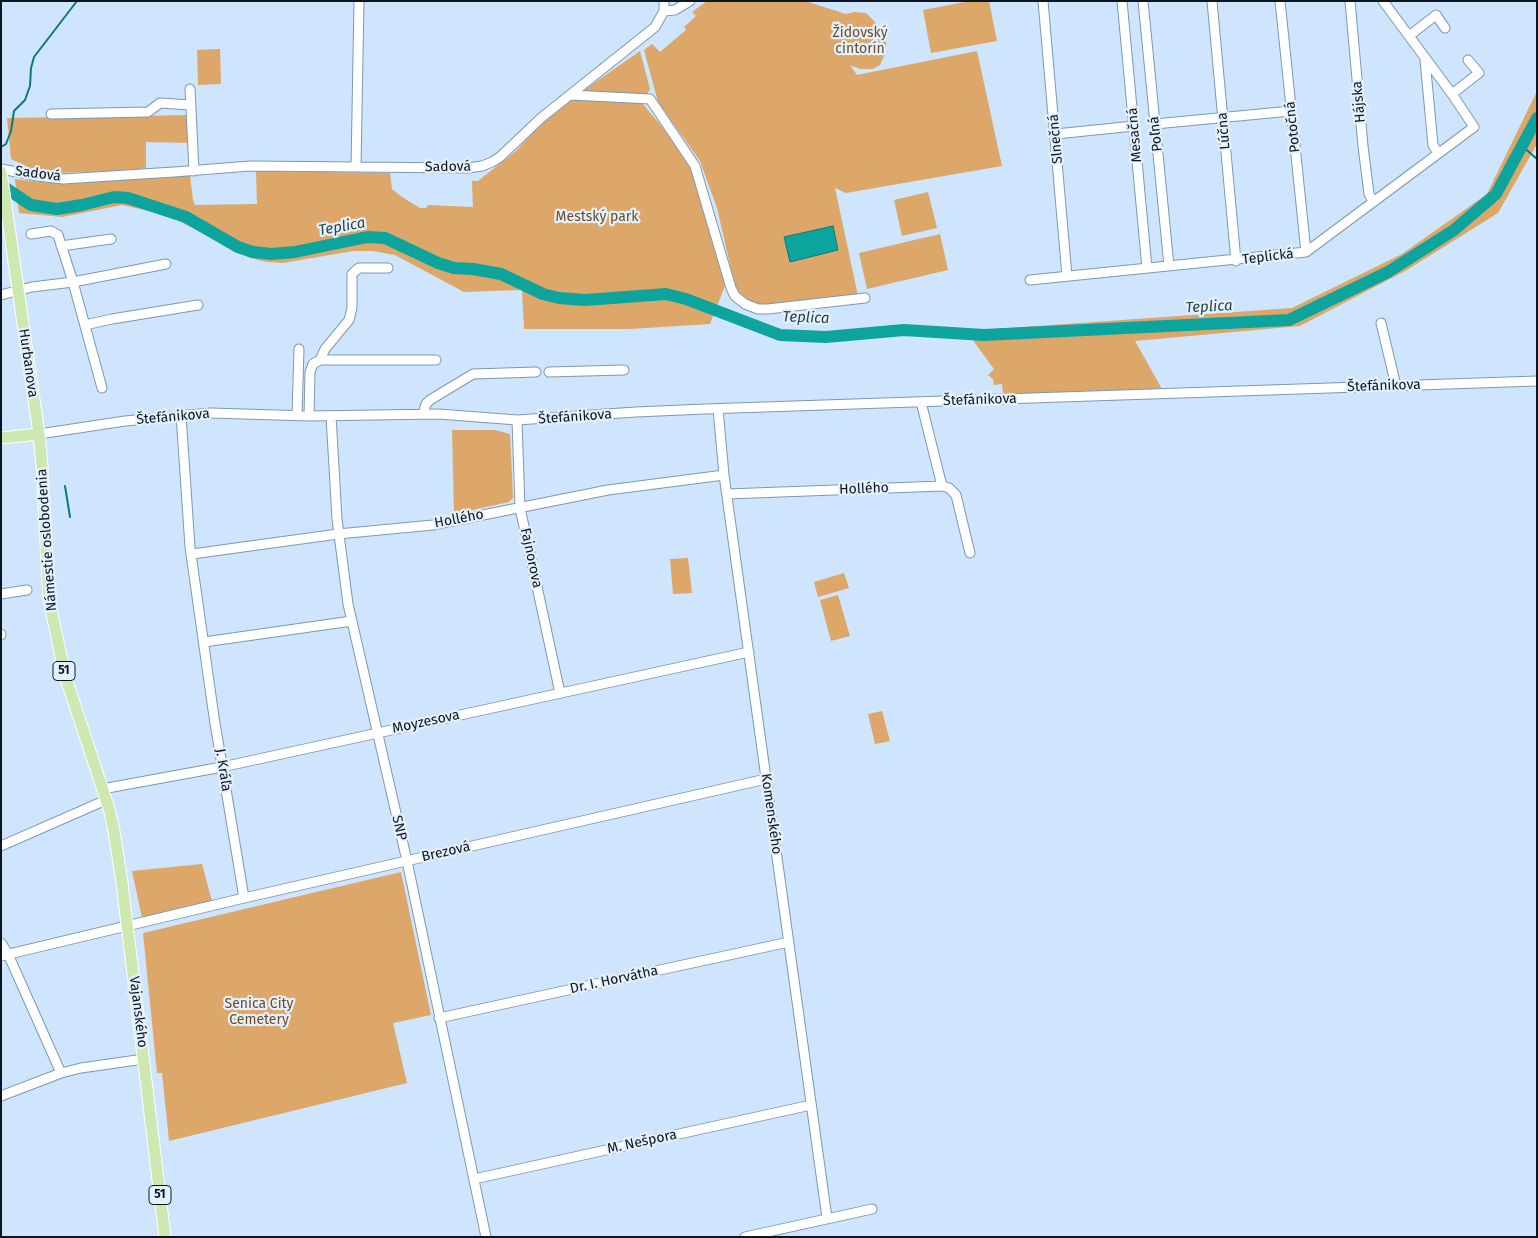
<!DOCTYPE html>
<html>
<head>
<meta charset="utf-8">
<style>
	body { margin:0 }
	#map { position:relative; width:1538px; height:1238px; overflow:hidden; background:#cee5fd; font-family:"Fira Sans",sans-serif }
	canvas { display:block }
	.frame { position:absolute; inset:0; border:2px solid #0c1621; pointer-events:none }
</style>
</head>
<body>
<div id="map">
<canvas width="1538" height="1238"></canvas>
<div class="frame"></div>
</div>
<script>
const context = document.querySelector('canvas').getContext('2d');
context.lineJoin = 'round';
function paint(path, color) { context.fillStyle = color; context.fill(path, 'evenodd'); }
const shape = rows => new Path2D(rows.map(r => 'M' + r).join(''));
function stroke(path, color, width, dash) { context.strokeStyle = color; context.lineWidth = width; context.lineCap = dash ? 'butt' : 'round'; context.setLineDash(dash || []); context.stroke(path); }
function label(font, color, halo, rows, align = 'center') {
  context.font = font + ' "Fira Sans",sans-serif'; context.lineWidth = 4.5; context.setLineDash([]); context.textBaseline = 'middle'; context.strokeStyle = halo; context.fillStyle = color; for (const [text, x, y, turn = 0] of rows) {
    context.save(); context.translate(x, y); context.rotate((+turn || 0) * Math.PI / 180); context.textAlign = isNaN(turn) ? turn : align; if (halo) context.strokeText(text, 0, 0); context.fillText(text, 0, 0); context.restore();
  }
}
paint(shape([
	[707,1,805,1,846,14,854,12,866,13,875,22,881,31,886,43,885,54,880,65,873,69,860,69,850,65,857,75,977,51,1002,166,846,193,835,188,858,296,764,305,751,302,739,292,735,286,717,208,700,161,658,102,644,50,652,44,660,52,686,30,684,27,696,16,692,12],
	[970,1,989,1,997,41,931,53,923,10],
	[220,49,221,84,198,85,197,50],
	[640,51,650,89,642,103,678,146,691,170,725,286,710,324,630,329,524,329,522,290,464,292,395,255,373,251,353,251,283,263,267,262,250,258,235,250,177,220,153,212,122,205,62,217,19,213,15,179,50,183,190,175,193,200,195,205,257,204,256,171,390,173,392,189,402,197,420,208,426,208,428,205,473,207,472,181,478,181,516,151,537,128,580,93],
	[1537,91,1537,144,1498,213,1407,270,1300,326,1135,341,1162,389,1003,395,1002,384,994,385,993,379,988,375,994,369,966,331,1292,308,1402,254,1487,194],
	[189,115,191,143,146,142,146,168,121,171,52,173,28,167,11,159,7,118],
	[928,192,937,228,902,236,894,200],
	[940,234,948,270,867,289,859,253],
	[452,430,495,430,510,434,513,498,509,502,454,514],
	[688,558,692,593,673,594,670,559],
	[844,573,849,588,818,597,814,582],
	[838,595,850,636,831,641,820,600],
	[882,711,890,741,875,744,868,714],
	[202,864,212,901,142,918,132,871],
	[401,872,431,1015,393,1023,407,1083,169,1141,162,1073,157,1073,143,933]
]), '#dca769');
const water = shape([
	[833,226,838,250,790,262,784,237,833,226]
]);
paint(water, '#0da49e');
stroke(water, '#0d7978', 1);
stroke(shape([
	[1522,146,1537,159],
	[1,147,6,144,11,131,14,111,25,100,30,86,31,68,34,57,77,1],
	[65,486,70,517]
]), '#0d7978', 2);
stroke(shape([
	[1,185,31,205,57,209,82,205,114,197,128,198,186,217,238,247,253,252,271,254,295,252,367,237,385,238,438,263,454,268,473,269,501,274,543,294,559,298,585,300,666,294,686,299,780,335,826,337,904,330,984,335,1289,320,1388,272,1454,230,1496,194,1537,118]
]), '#0da49e', 12);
const minor = shape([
	[1043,1,1067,276],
	[1122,1,1147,268],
	[1143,1,1169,266],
	[1212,1,1236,261],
	[1280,1,1306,252],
	[1350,1,1363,146,1369,194,1373,201],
	[664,11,675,10,690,1],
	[1409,36,1436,15,1445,28],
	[1425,60,1433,145,1438,153],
	[190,89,194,171],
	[1452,94,1479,73,1468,60],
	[571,95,650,99,695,166,731,288,735,296,745,304,758,309,768,309,865,298],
	[51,114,148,112,160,103,190,105],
	[1155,124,1291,111],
	[1056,134,1134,126],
	[356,167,359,1],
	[1,169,38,176,63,179,174,172,250,166,468,168,482,166,492,162,500,157,541,118,655,27,664,11,664,1],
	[31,234,51,231,58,235,73,282,166,264],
	[61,246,111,239],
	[1030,280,1306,252,1474,127,1452,94,1383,1],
	[1,295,32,287,73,282,102,388],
	[1381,323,1396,386],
	[85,325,112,319,198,305],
	[320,360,436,360],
	[549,372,624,370],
	[921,402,942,486,949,488,956,495,970,553],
	[718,409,724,475,827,1218],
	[423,414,426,404,430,400,473,374,536,372],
	[181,415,190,547,214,717,244,898],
	[297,415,299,349],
	[309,416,310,372,313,364,320,360,325,349,349,320,352,308,352,274,359,268,388,268],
	[331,416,337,519,348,604,407,861,486,1237],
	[517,420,520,508,560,693],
	[39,434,125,421,211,413,309,416,439,414,517,420,636,412,705,409,1537,381],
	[727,494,942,486],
	[192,554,338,534,433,525,608,490,724,475],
	[1,594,27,590],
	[1,634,1,635],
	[204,642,352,621],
	[102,789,222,767,749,652],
	[1,846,106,800],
	[1,943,8,954,61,1073],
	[1,956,244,898,766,779],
	[439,1018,789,942],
	[1,1096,61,1073,81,1068,144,1059],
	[474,1179,811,1105],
	[745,1237,872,1209]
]);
const major = shape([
	[1,172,39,434,42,465,49,600,65,675,110,812,114,831,122,883,165,1237],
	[1,438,39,434]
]);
stroke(minor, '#7d98b4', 11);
stroke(major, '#fff', 13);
stroke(minor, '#fff', 9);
stroke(major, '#cde8b1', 11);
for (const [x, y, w] of [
	[64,671,22],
	[160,1195,22]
]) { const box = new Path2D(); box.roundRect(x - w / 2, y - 9.5, w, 19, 4); context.fillStyle = '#e5f0fd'; context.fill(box); stroke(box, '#0c1621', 1); }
label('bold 12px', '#0c1621', null, [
	["51",64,671],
	["51",160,1195]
]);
label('14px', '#6a4b26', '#e5f0fd', [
	["Židovský",860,33],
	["cintorín",860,49],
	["Mestský park",597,217],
	["Senica City",259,1004],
	["Cemetery",259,1020]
]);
label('14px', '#0c1621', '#e5f0fd', [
	["Hájska",1359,102,-95],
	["Potočná",1293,127,-96],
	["Lúčna",1224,131,-95],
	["Poľná",1156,134,-96],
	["Mesačná",1135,135,-95],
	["Slnečná",1056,139,-95],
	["Sadová",448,167,-1],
	["Sadová",38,174,7],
	["Teplická",1268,257,-7],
	["Hurbanova",28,363,82],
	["Štefánikova",1384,386,-2],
	["Štefánikova",980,400,-2],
	["Štefánikova",173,417,-5],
	["Štefánikova",575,417,-4],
	["Hollého",864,489,-2],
	["Hollého",459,519,-11],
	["Námestie oslobodenia",47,540,-94],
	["Fajnorova",531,558,78],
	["Moyzesova",426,722,-12],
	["J. Kráľa",223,770,81],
	["Komenského",771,814,82],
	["SNP",399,828,77],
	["Brezová",446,852,-13],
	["Dr. I. Horvátha",614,980,-12],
	["Vajanského",138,1012,83],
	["M. Nešpora",642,1142,-12]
]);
label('italic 15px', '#284341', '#e5f0fd', [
	["Teplica",342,227,-10],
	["Teplica",1209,307,-3],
	["Teplica",806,318,2]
]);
</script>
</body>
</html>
